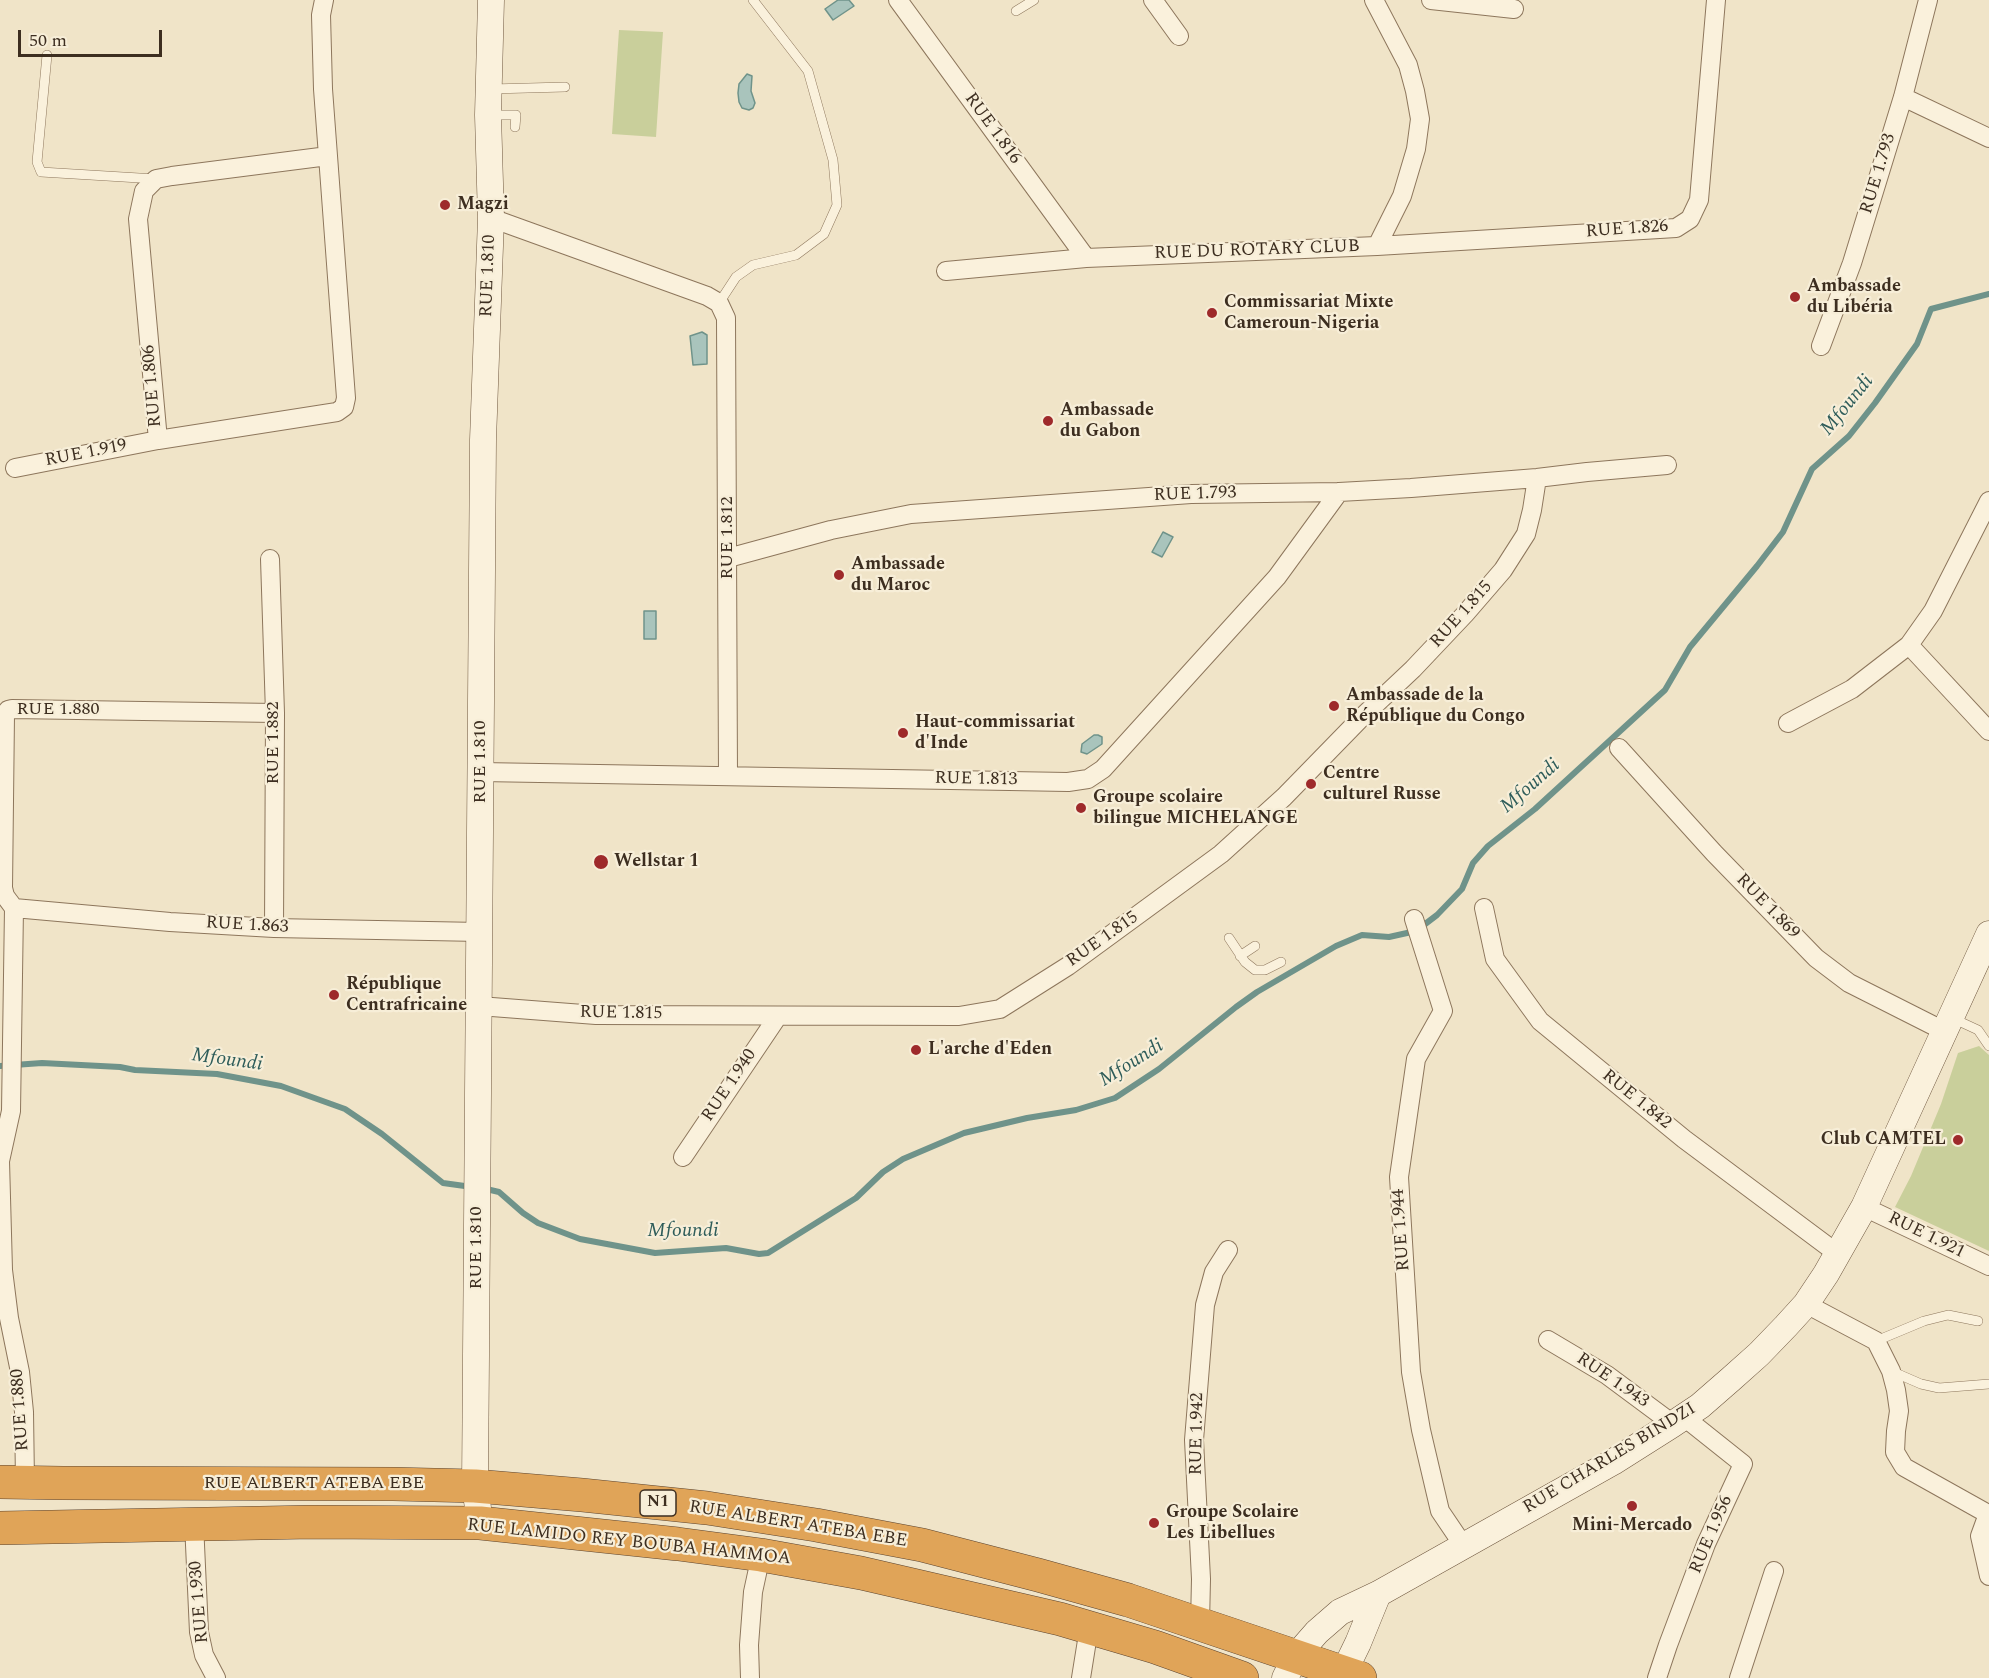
<!DOCTYPE html>
<html>
<head>
<meta charset="utf-8">
<style>
	body { margin:0 }
	#map { position:relative; width:1989px; height:1678px; overflow:hidden; background:#f0e4c8; font-family:Spectral,serif }
	canvas { display:block }
	.scale { position:absolute; left:18px; top:30px; width:144px; height:27px; box-sizing:border-box; border:3px solid #3d2e20; border-top:0; padding-left:8px; font-size:18px; line-height:21px; white-space:nowrap; color:#3d2e20; -webkit-text-stroke:4px #f7eed8; paint-order:stroke }
</style>
</head>
<body>
<div id="map">
<canvas width="1989" height="1678"></canvas>
<div class="scale">50 m</div>
</div>
<script>
const context = document.querySelector('canvas').getContext('2d');
context.lineJoin = 'round';
function paint(path, color) { context.fillStyle = color; context.fill(path, 'evenodd'); }
const shape = rows => new Path2D(rows.map(r => 'M' + r).join(''));
function stroke(path, color, width, dash) { context.strokeStyle = color; context.lineWidth = width; context.lineCap = dash ? 'butt' : 'round'; context.setLineDash(dash || []); context.stroke(path); }
function label(font, color, halo, rows, align = 'center') {
  context.font = font + ' Spectral,serif'; context.lineWidth = 4.5; context.setLineDash([]); context.textBaseline = 'middle'; context.strokeStyle = halo; context.fillStyle = color; for (const [text, x, y, turn = 0] of rows) {
    context.save(); context.translate(x, y); context.rotate((+turn || 0) * Math.PI / 180); context.textAlign = isNaN(turn) ? turn : align; if (halo) context.strokeText(text, 0, 0); context.fillText(text, 0, 0); context.restore();
  }
}
paint(shape([
	[619,30,663,32,656,137,612,134],
	[1979,1046,1989,1055,1989,1251,1895,1207,1911,1176,1941,1104,1958,1053]
]), '#c9cf9b');
const water = shape([
	[838,0,849,0,854,6,833,20,825,9,838,0],
	[747,74,752,76,751,91,755,103,753,108,749,110,742,108,739,102,738,93,739,84,747,74],
	[702,332,707,335,707,364,693,365,690,336,702,332],
	[1163,532,1173,537,1162,557,1152,552,1163,532],
	[644,611,656,611,656,639,644,639,644,611],
	[1094,735,1098,735,1102,737,1102,744,1087,754,1081,752,1082,744,1094,735]
]);
paint(water, '#a9c4bc');
stroke(water, '#6f938a', 1.5);
stroke(shape([
	[0,1066,42,1063,120,1067,135,1070,217,1074,281,1086,345,1109,382,1134,443,1183,472,1187],
	[482,1188,499,1192,523,1213,538,1223,580,1239,655,1253,726,1248,759,1254,768,1253,856,1198,883,1172,903,1159,964,1133,1027,1118,1076,1110,1115,1098,1159,1069,1236,1007,1257,992,1336,946,1362,935,1389,937,1416,931,1437,915,1462,889,1473,863,1488,846,1535,809,1665,690,1690,647,1757,566,1783,532,1812,469,1849,436,1875,403,1917,344,1931,309,1989,294]
]), '#6f938a', 6);
const lane = shape([
	[1016,11,1034,0],
	[47,55,37,162,41,172,156,179],
	[491,89,565,87],
	[490,115,516,115,515,127],
	[719,303,736,277,753,265,796,255,824,234,837,205,833,160,808,71,753,0],
	[1229,938,1245,962,1255,970,1265,970,1281,962],
	[1240,956,1255,946],
	[1952,1018,1978,1030,1989,1046],
	[1876,1341,1924,1321,1948,1315,1978,1321],
	[1891,1371,1921,1384,1939,1388,1989,1384]
]);
const street = shape([
	[324,0,321,15,323,89,328,156,346,398,344,407,337,412,158,440,138,219,144,191,156,179,172,176,328,156],
	[898,0,1086,258],
	[1153,0,1179,36],
	[1431,0,1514,9],
	[1903,97,1989,138],
	[491,218,707,296,719,303,726,318,728,775],
	[1377,246,1676,228,1690,219,1699,200,1716,0],
	[946,271,1086,258,1377,246,1402,196,1416,149,1420,119,1415,91,1408,65,1374,0],
	[1821,346,1852,263,1903,97,1928,0],
	[15,468,158,440],
	[728,558,831,530,911,514,1191,494,1339,492,1411,488,1537,478,1587,472,1667,465],
	[270,559,275,713,274,928],
	[1909,645,1989,731],
	[1788,723,1852,689,1909,645,1933,611,1989,501],
	[1619,748,1714,853,1816,958,1849,983,1944,1031],
	[481,772,1068,782,1088,779,1103,769,1277,577,1339,492],
	[14,908,170,922,274,928,480,932],
	[1484,908,1495,959,1540,1021,1684,1139,1838,1254],
	[1414,919,1443,1011,1416,1059,1399,1177,1411,1372,1421,1430,1440,1511,1463,1545],
	[479,1006,596,1015,959,1016,1000,1009,1068,966,1221,854,1284,797,1362,717,1413,669,1465,614,1503,570,1526,534,1532,510,1537,478],
	[683,1157,778,1016],
	[1864,1207,1989,1266],
	[1806,1304,1876,1341,1891,1371,1896,1390,1899,1411,1896,1431,1895,1452,1904,1467,1988,1514,1980,1536,1989,1576],
	[1548,1340,1607,1375,1673,1424],
	[25,1482,24,1412,20,1372,9,1318,3,1270,0,1161,11,1111,14,908,5,896,3,888,5,715,8,710,12,709,275,713],
	[194,1523,199,1632,204,1655,216,1678],
	[1200,1624,1201,1579,1194,1440,1205,1305,1214,1272,1228,1250],
	[750,1678,749,1645,753,1592,761,1555],
	[1081,1678,1089,1628],
	[1657,1678,1668,1645,1706,1544,1743,1464,1684,1417],
	[1739,1678,1774,1571]
]);
const secondary = shape([
	[480,1523,475,1486,483,440,491,218,488,115,491,0],
	[1285,1678,1296,1656,1317,1632,1340,1612,1378,1594,1613,1462,1673,1424,1700,1406,1731,1379,1759,1354,1786,1326,1806,1304,1826,1274,1864,1207,1989,934],
	[1341,1678,1358,1643,1378,1594]
]);
const highway = shape([
	[0,1482,63,1483,393,1484,475,1486,582,1495,707,1508,816,1525,922,1545,1038,1575,1128,1600,1360,1678],
	[0,1528,312,1522,480,1523,678,1544,761,1555,861,1573,1060,1619,1155,1647,1242,1678]
]);
stroke(lane, '#8d765c', 10);
stroke(street, '#8d765c', 20);
stroke(secondary, '#6f573f', 27);
stroke(highway, '#5b4430', 34);
stroke(lane, '#faf1dc', 9);
stroke(street, '#faf1dc', 18);
stroke(secondary, '#faf1dc', 26);
stroke(highway, '#e0a458', 33);
for (const [x, y, r, color] of [
	[445,205,6,"#9e2a2b"],
	[1795,297,6,"#9e2a2b"],
	[1212,313,6,"#9e2a2b"],
	[1048,421,6,"#9e2a2b"],
	[839,575,6,"#9e2a2b"],
	[1334,706,6,"#9e2a2b"],
	[903,733,6,"#9e2a2b"],
	[1311,784,6,"#9e2a2b"],
	[1081,808,6,"#9e2a2b"],
	[601,862,8,"#9e2a2b"],
	[334,995,6,"#9e2a2b"],
	[916,1050,6,"#9e2a2b"],
	[1958,1140,6,"#9e2a2b"],
	[1632,1506,6,"#9e2a2b"],
	[1154,1523,6,"#9e2a2b"]
]) { const dot = new Path2D(); dot.arc(x, y, r, 0, 2 * Math.PI); context.fillStyle = color; context.fill(dot); stroke(dot, '#f7eed8', 2); }
for (const [x, y, w] of [
	[658,1503,36]
]) { const box = new Path2D(); box.roundRect(x - w / 2, y - 13, w, 26, 4.5); context.fillStyle = '#f7eed8'; context.fill(box); stroke(box, '#3d2e20', 1.5); }
label('bold 16px', '#3d2e20', null, [
	["N1",658,1503]
]);
label('18px', '#3d2e20', '#f7eed8', [
	["RUE 1.816",992,129,54],
	["RUE 1.793",1879,174,-73],
	["RUE 1.826",1627,230,-4],
	["RUE DU ROTARY CLUB",1257,251,-2],
	["RUE 1.810",489,276,-88],
	["RUE 1.806",153,386,-95],
	["RUE 1.919",86,454,-11],
	["RUE 1.793",1195,495,-2],
	["RUE 1.812",728,538,-90],
	["RUE 1.815",1462,615,-48],
	["RUE 1.880",58,710],
	["RUE 1.882",274,743,-90],
	["RUE 1.810",481,762,-90],
	["RUE 1.813",976,780,1],
	["RUE 1.869",1767,907,46],
	["RUE 1.863",247,926,3],
	["RUE 1.815",1103,940,-35],
	["RUE 1.815",621,1014,1],
	["RUE 1.940",730,1086,-56],
	["RUE 1.842",1636,1100,39],
	["RUE 1.944",1402,1230,-94],
	["RUE 1.921",1926,1236,26],
	["RUE 1.810",477,1248,-90],
	["RUE 1.943",1612,1381,34],
	["RUE 1.880",21,1410,-94],
	["RUE 1.942",1198,1434,-89],
	["RUE CHARLES BINDZI",1610,1459,-31],
	["RUE ALBERT ATEBA EBE",314,1484],
	["RUE ALBERT ATEBA EBE",798,1525,9],
	["RUE 1.956",1712,1535,-67],
	["RUE LAMIDO REY BOUBA HAMMOA",629,1543,6],
	["RUE 1.930",200,1602,-95]
]);
label('bold 18px', '#3d2e20', '#f7eed8', [
	["Magzi",457,205],
	["Ambassade",1807,287],
	["du Libéria",1807,308],
	["Commissariat Mixte",1224,303],
	["Cameroun-Nigeria",1224,324],
	["Ambassade",1060,411],
	["du Gabon",1060,432],
	["Ambassade",851,565],
	["du Maroc",851,586],
	["Ambassade de la",1346,696],
	["République du Congo",1346,717],
	["Haut-commissariat",915,723],
	["d'Inde",915,744],
	["Centre",1323,774],
	["culturel Russe",1323,795],
	["Groupe scolaire",1093,798],
	["bilingue MICHELANGE",1093,819],
	["Wellstar 1",614,862],
	["République",346,985],
	["Centrafricaine",346,1006],
	["L'arche d'Eden",928,1050],
	["Club CAMTEL",1946,1140,"right"],
	["Groupe Scolaire",1166,1513],
	["Les Libellues",1166,1534],
	["Mini-Mercado",1632,1526,"center"]
], 'left');
label('italic 20px', '#2f5d5a', '#f7eed8', [
	["Mfoundi",1848,406,-51],
	["Mfoundi",1531,787,-41],
	["Mfoundi",227,1061,8],
	["Mfoundi",1132,1064,-32],
	["Mfoundi",683,1232]
]);
</script>
</body>
</html>
